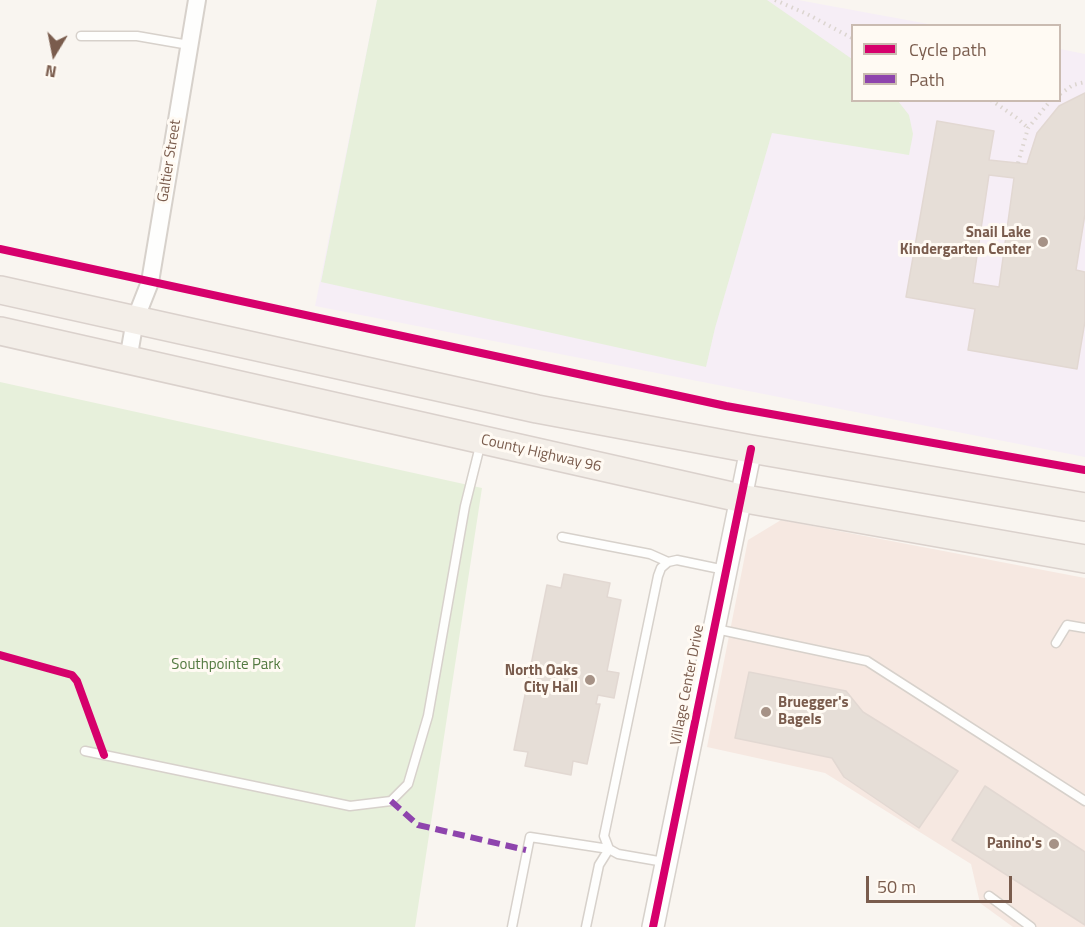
<!DOCTYPE html>
<html>
<head>
<meta charset="utf-8">
<style>
	body { margin:0 }
	#map { position:relative; width:1085px; height:927px; overflow:hidden; background:#f9f5f0; font-family:"Titillium Web",sans-serif }
	canvas { display:block }
	.legend { position:absolute; left:851px; top:24px; width:210px; height:78px; box-sizing:border-box; background:#fffaf3; border:2px solid #cabbb1; margin:0; padding:8px 10px; list-style:none; font-size:18px; color:#7a5c4d }
	.legend li { display:flex; align-items:center; gap:12px; height:30px }
	.legend b { width:30px; border:2px solid #cabbb1 }
	.north { position:absolute; left:24px; top:24px; width:60px; height:60px; -webkit-text-stroke:4px #fffaf3; paint-order:stroke; rotate:190deg; font-size:16px; font-weight:700; line-height:24px; text-align:center; color:#7a5c4d }
	.north::after { content:''; display:block; margin:auto; width:21px; height:27px; background:#7a5c4d; clip-path:polygon(50% 0,100% 100%,50% 72%,0 100%) }
	.scale { position:absolute; left:866px; top:876px; width:146px; height:27px; box-sizing:border-box; border:3px solid #7a5c4d; border-top:0; padding-left:8px; font-size:18px; line-height:21px; white-space:nowrap; color:#7a5c4d; -webkit-text-stroke:4px #fffaf3; paint-order:stroke }
</style>
</head>
<body>
<div id="map">
<canvas width="1085" height="927"></canvas>
<ul class="legend">
<li><b style="height:8px;background:#d6006c"></b>Cycle path</li>
<li><b style="height:8px;background:#8e44ad"></b>Path</li>
</ul>
<div class="north">N</div>
<div class="scale">50 m</div>
</div>
<script>
const context = document.querySelector('canvas').getContext('2d');
context.lineJoin = 'round';
function paint(path, color) { context.fillStyle = color; context.fill(path, 'evenodd'); }
const shape = rows => new Path2D(rows.map(r => 'M' + r).join(''));
function stroke(path, color, width, dash) { context.strokeStyle = color; context.lineWidth = width; context.lineCap = dash ? 'butt' : 'round'; context.setLineDash(dash || []); context.stroke(path); }
function label(font, color, halo, rows, align = 'center') {
  context.font = font + ' "Titillium Web",sans-serif'; context.lineWidth = 6; context.setLineDash([]); context.textBaseline = 'middle'; context.strokeStyle = halo; context.fillStyle = color; for (const [text, x, y, turn = 0] of rows) {
    context.save(); context.translate(x, y); context.rotate((+turn || 0) * Math.PI / 180); context.textAlign = isNaN(turn) ? turn : align; if (halo) context.strokeText(text, 0, 0); context.fillText(text, 0, 0); context.restore();
  }
}
paint(shape([
	[781,520,1085,578,1085,927,1013,927,980,903,971,864,825,773,707,747,748,540]
]), '#f6e8e1');
paint(shape([
	[377,0,798,0,934,25,852,26,852,100,1060,100,1060,49,1085,54,1085,457,315,306]
]), '#f6eef6');
paint(shape([
	[377,0,767,0,852,59,852,100,898,101,909,115,913,134,909,155,772,133,715,328,706,367,321,282],
	[0,382,482,488,415,927,0,927]
]), '#e7f0db');
const building = shape([
	[1085,93,1085,214,1076,270,1085,272,1085,321,1077,369,968,350,975,309,906,297,937,121,994,131,989,160,1027,164,1037,133,1059,106,1085,93],
	[989,175,1014,178,999,287,973,283,989,175],
	[564,574,610,583,607,597,621,600,607,671,619,673,614,698,598,695,596,704,600,704,587,764,573,761,571,775,525,766,528,752,514,750,547,585,561,588,564,574],
	[749,672,846,691,863,712,958,771,919,828,844,777,832,758,735,738,749,672],
	[985,786,1085,852,1085,925,952,840,985,786]
]);
paint(building, '#e6ded7');
stroke(building, '#e2d8d2', 1.5);
const service = shape([
	[81,36,137,36,189,45],
	[562,537,650,554,668,562],
	[716,629,867,661,1085,801],
	[1056,643,1067,625,1085,628],
	[85,751,350,806,391,801,408,784,428,716,465,506,481,442],
	[664,862,618,854,609,849,604,836,658,576,661,568,668,562,677,560,725,570],
	[989,896,1031,927],
	[512,927,530,837,609,849,599,865,586,927]
]);
const minor = shape([
	[128,360,135,320,150,282,197,0]
]);
const tertiary = shape([
	[653,927,751,449]
]);
const primary = shape([
	[0,290,537,409,751,449,1085,507],
	[0,331,740,498,1085,559]
]);
stroke(service, '#d7d1cb', 11);
stroke(minor, '#d7d1cb', 20);
stroke(tertiary, '#d7d1cb', 24);
stroke(primary, '#dad1cc', 30);
stroke(shape([
	[775,0,807,14,852,38],
	[1060,94,1073,85,1085,82],
	[991,100,1017,118,1028,128],
	[1018,163,1028,128,1051,100]
]), '#dcd5d0', 4, [1.5, 4.5]);
stroke(service, '#fefefd', 8);
stroke(minor, '#fefefd', 16);
stroke(tertiary, '#fefefd', 21);
stroke(primary, '#f3eee8', 27);
stroke(shape([
	[391,801,418,825,526,850]
]), '#8e44ad', 6, [12, 6]);
stroke(shape([
	[0,249,726,406,1085,470],
	[0,655,72,675,77,681,104,755],
	[653,927,751,449]
]), '#d6006c', 8);
for (const [x, y, r, color] of [
	[1043,242,6,"#a69286"],
	[590,680,6,"#a69286"],
	[766,712,6,"#a69286"],
	[1054,844,6,"#a69286"]
]) { const dot = new Path2D(); dot.arc(x, y, r, 0, 2 * Math.PI); context.fillStyle = color; context.fill(dot); stroke(dot, '#fffaf3', 2); }
label('15px', '#7a5c4d', '#fffaf3', [
	["Galtier Street",170,161,-81],
	["County Highway 96",541,454,13],
	["Village Center Drive",688,685,-79]
]);
label('bold 15px', '#7a5c4d', '#fffaf3', [
	["Snail Lake",1031,233],
	["Kindergarten Center",1031,250],
	["North Oaks",578,671],
	["City Hall",578,688],
	["Bruegger's",778,703,"left"],
	["Bagels",778,720,"left"],
	["Panino's",1042,844]
], 'right');
label('15px', '#537a41', '#fffaf3', [
	["Southpointe Park",226,665]
]);
</script>
</body>
</html>
